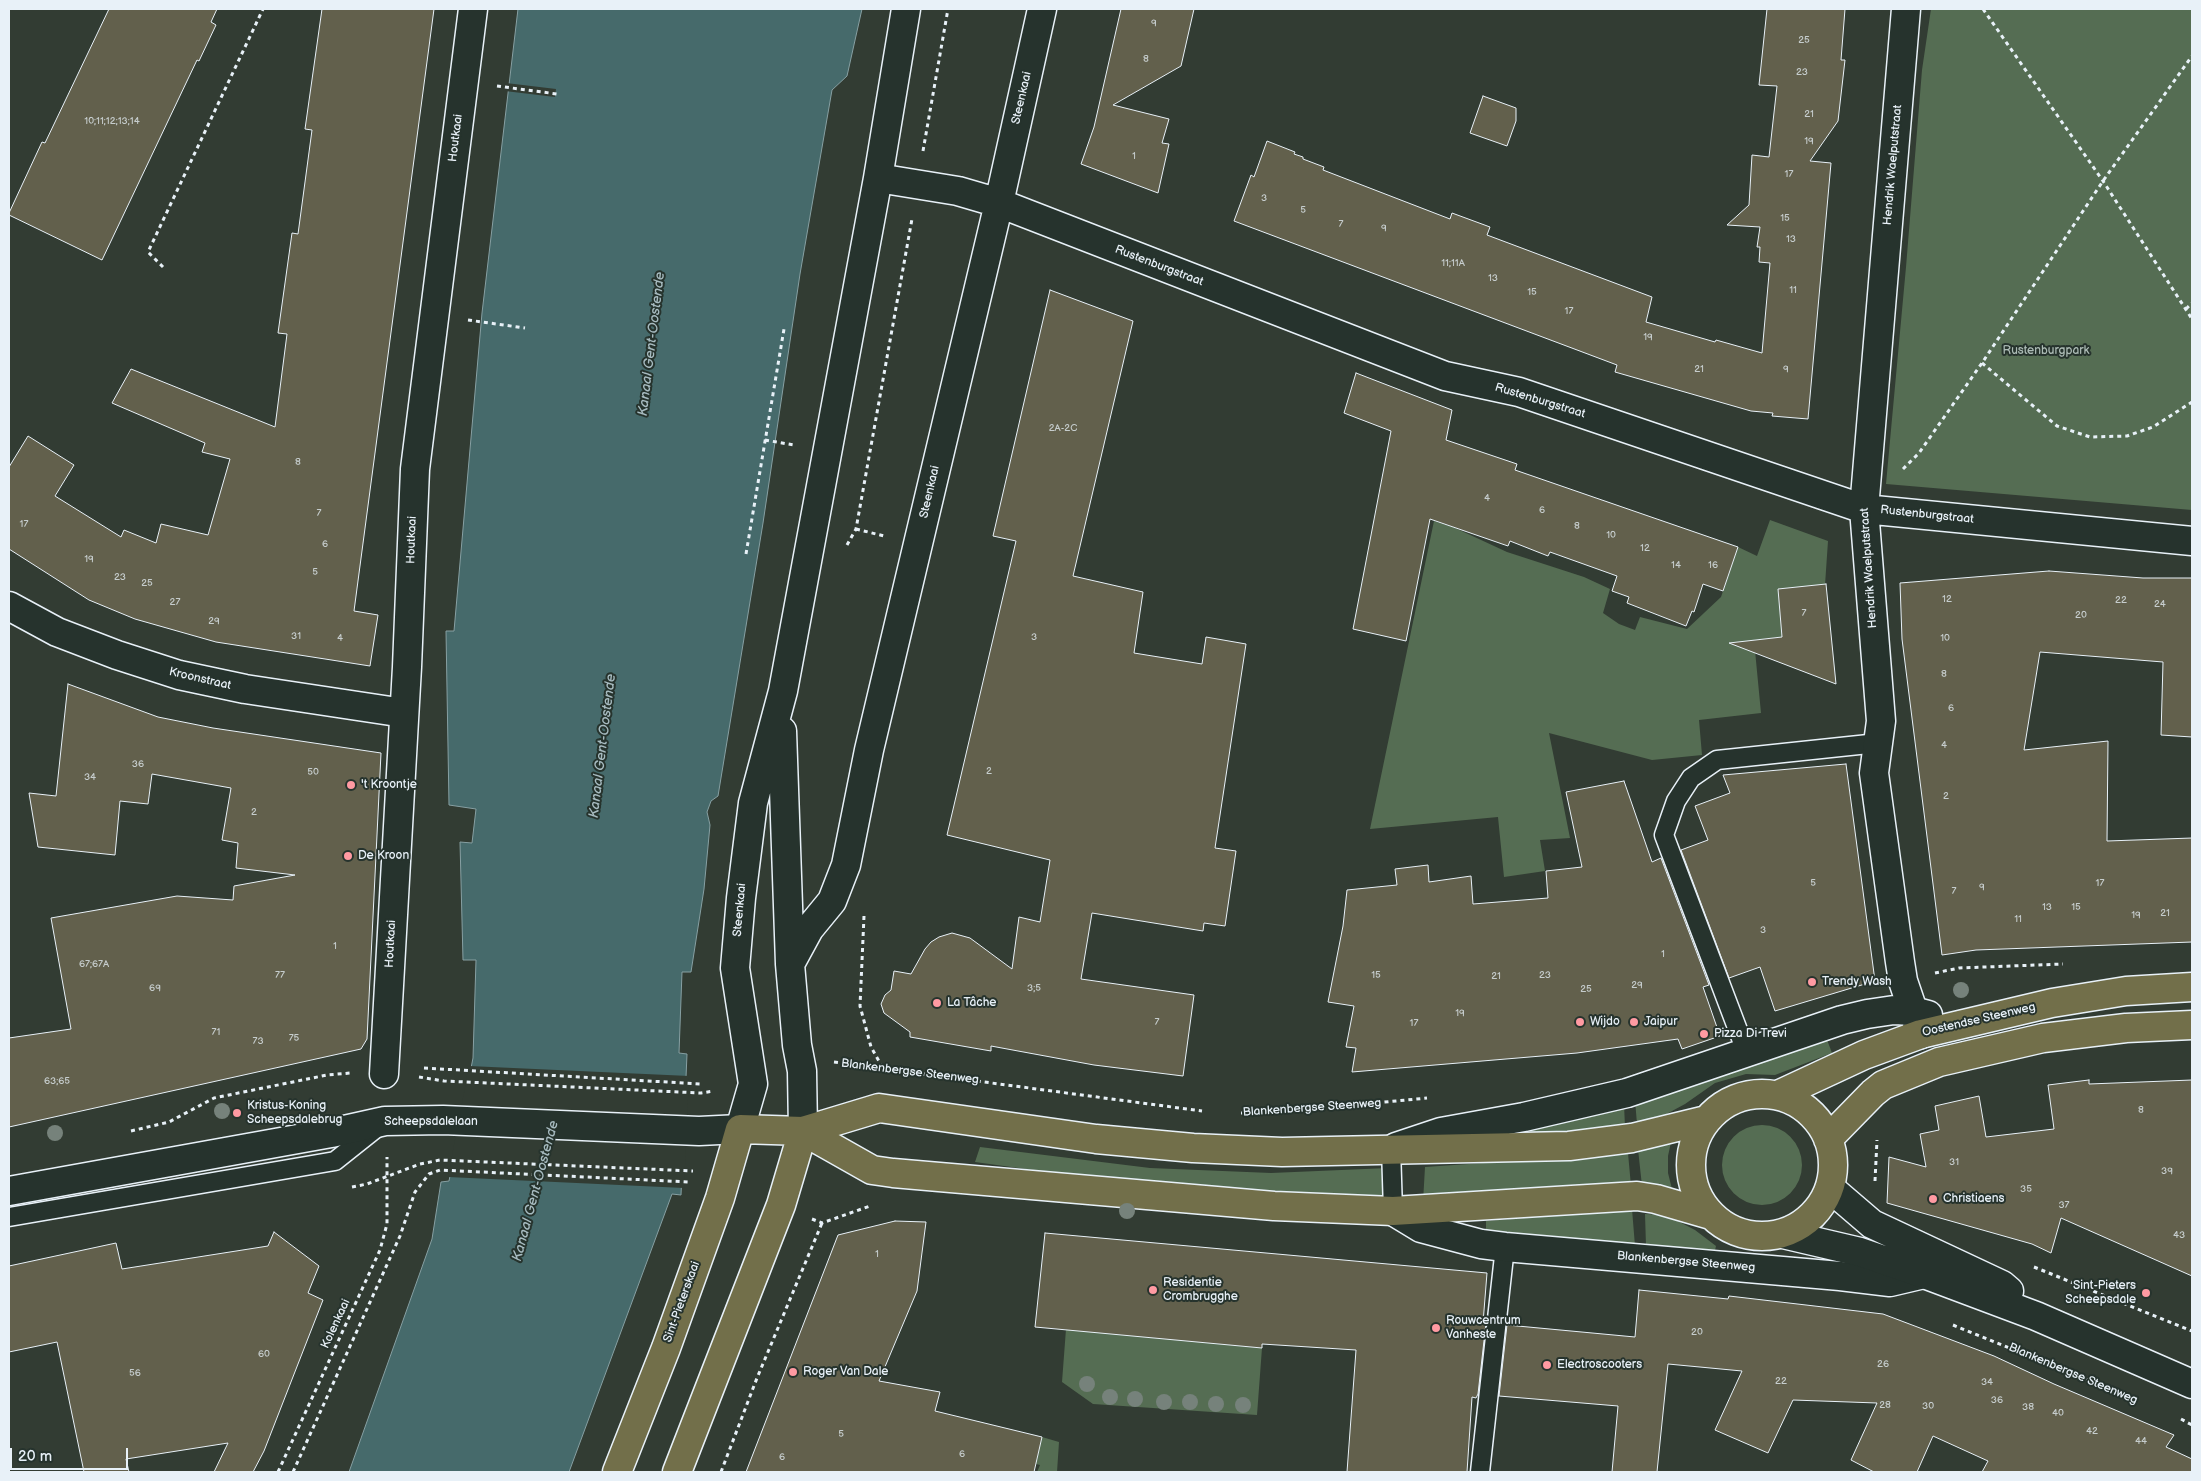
<!DOCTYPE html>
<html>
<head>
<meta charset="utf-8">
<style>
	body { margin:0 }
	#map { position:relative; width:2201px; height:1481px; overflow:hidden; background:#323c33; font-family:"Balsamiq Sans",sans-serif }
	canvas { display:block }
	.frame { position:absolute; inset:0; border:10px solid #e8f1f8; pointer-events:none }
	.scale { position:absolute; left:10px; top:1448px; width:118px; height:22px; box-sizing:border-box; border:2px solid #e8f1f8; border-top:0; padding-left:6px; font-size:15px; line-height:18px; white-space:nowrap; color:#e8f1f8; -webkit-text-stroke:4px #26332d; paint-order:stroke }
</style>
</head>
<body>
<div id="map">
<canvas width="2201" height="1481"></canvas>
<div class="frame"></div>
<div class="scale">20 m</div>
</div>
<script>
const context = document.querySelector('canvas').getContext('2d');
context.lineJoin = 'round';
function paint(path, color) { context.fillStyle = color; context.fill(path, 'evenodd'); }
const shape = rows => new Path2D(rows.map(r => 'M' + r).join(''));
function stroke(path, color, width, dash) { context.strokeStyle = color; context.lineWidth = width; context.lineCap = dash ? 'butt' : 'round'; context.setLineDash(dash || []); context.stroke(path); }
function label(font, color, halo, rows, align = 'center') {
  context.font = font + ' "Balsamiq Sans",sans-serif'; context.lineWidth = 4; context.setLineDash([]); context.textBaseline = 'middle'; context.strokeStyle = halo; context.fillStyle = color; for (const [text, x, y, turn = 0] of rows) {
    context.save(); context.translate(x, y); context.rotate((+turn || 0) * Math.PI / 180); context.textAlign = isNaN(turn) ? turn : align; if (halo) context.strokeText(text, 0, 0); context.fillText(text, 0, 0); context.restore();
  }
}
paint(shape([
	[1931,9,2192,9,2192,510,1886,484,1906,267,1922,70],
	[1770,520,1828,541,1825,585,1778,589,1782,637,1754,640,1761,713,1699,720,1702,755,1652,760,1549,733,1570,838,1540,840,1545,871,1504,877,1498,817,1370,829,1434,521,1453,527,1507,552,1584,577,1610,589,1603,613,1619,624,1635,630,1640,617,1687,629,1721,597,1738,547,1757,556],
	[1826,1037,1832,1053,1775,1075,1746,1074,1715,1083,1685,1104,1661,1117,1637,1124,1635,1100],
	[1624,1104,1625,1127,1531,1135,1530,1128],
	'1722 1165a40 40 0 1 1 80 0a40 40 0 1 1-80 0Z',
	[1671,1142,1668,1156,1668,1173,1672,1189,1642,1186,1638,1149],
	[980,1147,1150,1168,1271,1173,1388,1168,1389,1204,1127,1183,975,1162],
	[1628,1153,1631,1186,1423,1202,1425,1167],
	[1632,1209,1635,1246,1486,1233,1486,1221],
	[1645,1214,1666,1215,1695,1230,1716,1246,1714,1255,1646,1246],
	[1066,1329,1262,1348,1257,1415,1093,1404,1062,1382],
	[1042,1437,1059,1442,1057,1472,1037,1472,1040,1465,1036,1464]
]), '#556d53');
const water = shape([
	[518,9,862,9,847,76,832,90,800,274,763,523,718,796,711,801,707,812,710,825,704,889,691,972,682,972,679,1053,687,1054,681,1195,672,1194,569,1472,349,1472,432,1239,441,1182,449,1181,473,1058,476,960,463,960,460,842,472,843,476,809,449,805,446,631,454,631,482,313,518,9]
]);
paint(water, '#466a6b');
stroke(water, '#87a0a3', 1);
paint(shape([
	[506,83,556,89,555,97,505,91],
	[469,1066,689,1076,684,1188,448,1177]
]), '#323c33');
const building = shape([
	[109,9,217,9,211,22,216,25,199,61,197,60,102,260,9,215,9,213,42,142,45,143,109,9],
	[322,9,434,9,354,611,378,615,370,666,216,642,135,619,89,600,9,549,9,467,28,436,74,465,55,496,121,537,124,530,156,543,161,524,208,535,230,459,202,452,205,443,112,403,131,369,275,427,287,334,278,333,292,233,298,234,312,130,305,129,322,9],
	[1121,9,1194,9,1181,66,1113,105,1169,119,1162,143,1169,144,1158,193,1081,164,1094,127,1121,9],
	[1767,9,1845,9,1841,60,1845,60,1838,121,1810,161,1831,163,1808,419,1772,416,1773,413,1751,411,1615,372,1617,365,1234,221,1251,175,1254,177,1267,141,1295,152,1294,154,1303,157,1303,159,1324,167,1323,170,1450,219,1452,213,1490,227,1487,235,1652,297,1646,322,1715,342,1716,340,1762,353,1770,263,1759,262,1760,247,1757,247,1760,227,1727,225,1749,205,1752,155,1769,157,1777,86,1759,85,1767,9],
	[1483,96,1516,108,1516,121,1507,146,1470,133,1483,96],
	[1050,290,1133,321,1073,576,1143,592,1134,653,1202,664,1206,637,1246,644,1215,848,1236,851,1225,926,1204,923,1203,931,1092,913,1081,979,1194,995,1183,1076,1094,1065,991,1046,991,1051,910,1037,910,1032,884,1013,881,1004,885,995,891,990,894,971,911,974,925,949,931,942,939,937,952,933,970,938,1012,969,1019,917,1040,922,1050,860,947,835,1016,541,993,536,1050,290],
	[1356,373,1452,410,1446,440,1517,464,1515,470,1738,547,1723,591,1703,584,1694,612,1692,611,1686,626,1627,603,1629,597,1612,591,1617,576,1550,552,1548,556,1510,541,1508,546,1430,519,1406,641,1353,629,1391,431,1344,413,1356,373],
	[2049,571,2143,578,2192,578,2192,737,2161,735,2163,662,2040,652,2024,750,2108,741,2107,841,2192,838,2192,942,1976,950,1942,955,1902,639,1900,583,2049,571],
	[1826,584,1836,684,1729,643,1782,637,1778,589,1826,584],
	[68,684,158,717,213,728,381,753,367,1039,361,1049,9,1127,9,1038,71,1029,51,918,177,896,233,900,234,886,295,875,236,868,238,843,222,840,231,788,152,774,148,804,120,801,115,855,38,847,29,793,56,796,68,684],
	[1846,764,1875,981,1775,1011,1760,967,1729,978,1681,850,1708,840,1695,806,1730,793,1723,775,1846,764],
	[1624,781,1652,862,1661,858,1709,985,1703,987,1720,1036,1682,1049,1678,1039,1577,1053,1352,1072,1356,1048,1346,1047,1354,1006,1328,1002,1343,926,1347,890,1397,885,1395,869,1428,865,1429,882,1471,876,1473,904,1548,898,1546,871,1582,867,1566,792,1624,781],
	[2089,1080,2089,1084,2192,1080,2192,1276,2061,1218,2051,1253,2032,1244,1887,1203,1889,1157,1926,1167,1920,1134,1939,1130,1935,1106,1979,1096,1986,1137,2054,1129,2048,1085,2089,1080],
	[895,1221,926,1222,917,1291,879,1381,940,1392,935,1411,1042,1437,1034,1472,746,1472,838,1235,895,1221],
	[274,1232,319,1266,308,1293,323,1300,264,1451,253,1472,214,1472,228,1443,126,1459,129,1472,84,1472,57,1342,9,1352,9,1266,116,1243,122,1269,268,1246,274,1232],
	[1045,1233,1487,1273,1483,1323,1486,1323,1478,1394,1476,1398,1472,1397,1467,1472,1347,1472,1356,1350,1262,1344,1262,1348,1035,1327,1045,1233],
	[1639,1290,1728,1299,1729,1296,1883,1314,1994,1356,2054,1384,2174,1435,2166,1447,2192,1459,2192,1472,1982,1472,1988,1461,1933,1436,1917,1472,1874,1472,1851,1460,1877,1403,1793,1400,1768,1453,1715,1430,1742,1371,1668,1364,1657,1472,1612,1472,1618,1406,1499,1396,1507,1325,1635,1337,1639,1290]
]);
paint(building, '#62604c');
stroke(building, '#e8f1f8', 1);
const service = shape([
	[1747,1054,1664,835,1676,801,1691,778,1717,760,1878,743],
	[1391,1148,1393,1211],
	[9,1217,335,1161,379,1126],
	[1480,1472,1505,1247]
]);
const minor = shape([
	[1906,9,1864,509,1881,721,1874,773,1900,962,1903,981,1921,1034],
	[878,178,958,191,999,203,1445,376,1519,392,1864,509,2192,541],
	[9,606,57,632,117,655,179,675,245,689,404,713],
	[782,731,790,964,797,1045,802,1071,803,1131],
	[790,964,809,929,832,901,846,865,869,750,999,203,1042,9],
	[384,1074,407,667,415,469,473,9],
	[740,1129,753,1084,735,968,741,898,753,803,783,691,878,178,906,9],
	[1396,1147,1441,1132,1524,1117,1627,1093,1842,1020,1867,1014,1894,1010,1913,1011,1928,1015],
	[1393,1211,1421,1228,1481,1244,1505,1247,1840,1276,1890,1282,1924,1274]
]);
const secondary = shape([
	[1830,1188,1872,1224,2002,1285,2009,1291],
	[9,1191,331,1133,385,1121,443,1120,699,1131,740,1129],
	[1783,1234,1860,1252,1924,1274,2036,1316,2192,1384]
]);
const primary = shape([
	'1691 1165a71 71 0 1 1 142 0a71 71 0 1 1-142 0Z',
	[1778,1095,1864,1055,1921,1034,2052,1003,2126,991,2192,987],
	[803,1131,872,1170,893,1173,1274,1206,1393,1211,1637,1196,1656,1199,1711,1215],
	[1828,1139,1873,1093,1883,1085,1939,1062,2043,1038,2126,1028,2192,1025],
	[617,1472,666,1348,720,1198,740,1129,803,1131,879,1108,1096,1139,1193,1148,1282,1152,1569,1146,1632,1138,1706,1120],
	[677,1472,781,1205,803,1131]
]);
stroke(service, '#e8f1f8', 21);
stroke(minor, '#e8f1f8', 31);
stroke(secondary, '#e8f1f8', 31);
stroke(primary, '#e8f1f8', 31);
stroke(shape([
	[1983,9,2103,181,2192,319],
	[497,86,557,94],
	[923,151,948,9],
	[163,267,148,252,263,9],
	[2186,309,2192,303],
	[468,320,525,328],
	[1982,363,2057,426,2090,437,2127,436,2153,427,2192,402],
	[765,440,794,445],
	[1903,469,1919,453,1982,363,2103,181,2192,56],
	[856,529,884,536],
	[847,545,856,529,912,219],
	[746,554,784,329],
	[864,916,860,1006,871,1047,884,1070],
	[1935,973,1959,968,2063,964],
	[834,1062,1202,1111],
	[424,1068,701,1084],
	[419,1077,444,1081,701,1093,714,1091],
	[1241,1113,1270,1113,1427,1098],
	[131,1131,169,1122,214,1098,327,1075,350,1073],
	[1875,1181,1877,1140],
	[352,1187,367,1184,420,1164,440,1160,693,1171],
	[812,1219,822,1223,870,1206],
	[2034,1267,2192,1331],
	[1953,1325,2129,1397],
	[2181,1419,2192,1425],
	[278,1472,380,1250,387,1224,387,1157],
	[293,1472,400,1236,415,1192,429,1174,440,1170,689,1182],
	[721,1472,757,1378,822,1223]
]), '#e8f1f8', 3, [4, 4]);
stroke(service, '#26332d', 18);
stroke(minor, '#26332d', 28);
stroke(secondary, '#26332d', 28);
stroke(primary, '#726f4a', 28);
context.fillStyle = '#76827b';
for (const [x, y] of [
	[1961,990],
	[222,1111],
	[55,1133],
	[1127,1211],
	[1087,1384],
	[1110,1397],
	[1135,1399],
	[1164,1402],
	[1190,1402],
	[1216,1404],
	[1243,1405]
]) { context.beginPath(); context.arc(x, y, 8, 0, 2 * Math.PI); context.fill(); }
for (const [x, y, r, color] of [
	[351,785,5,"#ff9aa2"],
	[348,856,5,"#ff9aa2"],
	[1812,982,5,"#ff9aa2"],
	[937,1003,5,"#ff9aa2"],
	[1580,1022,5,"#ff9aa2"],
	[1634,1022,5,"#ff9aa2"],
	[1704,1034,5,"#ff9aa2"],
	[237,1113,5,"#ff9aa2"],
	[1933,1199,5,"#ff9aa2"],
	[1153,1290,5,"#ff9aa2"],
	[2146,1293,5,"#ff9aa2"],
	[1436,1328,5,"#ff9aa2"],
	[1547,1365,5,"#ff9aa2"],
	[793,1372,5,"#ff9aa2"]
]) { const dot = new Path2D(); dot.arc(x, y, r, 0, 2 * Math.PI); context.fillStyle = color; context.fill(dot); stroke(dot, '#26332d', 2); }
label('10px', '#c6cdcd', null, [
	["9",1154,23],
	["25",1804,40],
	["8",1146,59],
	["23",1802,72],
	["21",1809,114],
	["10;11;12;13;14",112,121],
	["19",1809,141],
	["1",1134,156],
	["17",1789,174],
	["3",1264,198],
	["5",1303,210],
	["15",1785,218],
	["7",1341,224],
	["9",1384,228],
	["13",1791,239],
	["11;11A",1453,263],
	["13",1493,278],
	["11",1793,290],
	["15",1532,292],
	["17",1569,311],
	["19",1648,337],
	["21",1699,369],
	["9",1786,369],
	["2A-2C",1063,428],
	["8",298,462],
	["4",1487,498],
	["6",1542,510],
	["7",319,513],
	["17",24,524],
	["8",1577,526],
	["10",1611,535],
	["6",325,544],
	["12",1645,548],
	["19",89,559],
	["14",1676,565],
	["16",1713,565],
	["5",315,572],
	["23",120,577],
	["25",147,583],
	["12",1947,599],
	["22",2121,600],
	["27",175,602],
	["24",2160,604],
	["7",1804,613],
	["20",2081,615],
	["29",214,621],
	["31",296,636],
	["3",1034,637],
	["4",340,638],
	["10",1945,638],
	["8",1944,674],
	["6",1951,708],
	["4",1944,745],
	["36",138,764],
	["2",989,771],
	["50",313,772],
	["34",90,777],
	["2",1946,796],
	["2",254,812],
	["5",1813,883],
	["17",2100,883],
	["9",1982,887],
	["7",1954,891],
	["13",2047,907],
	["15",2076,907],
	["21",2165,913],
	["19",2136,915],
	["11",2018,919],
	["3",1763,930],
	["1",335,946],
	["1",1663,954],
	["67;67A",94,964],
	["77",280,975],
	["15",1376,975],
	["23",1545,975],
	["21",1496,976],
	["29",1637,985],
	["69",155,988],
	["3;5",1034,988],
	["25",1586,989],
	["19",1460,1013],
	["7",1157,1022],
	["17",1414,1023],
	["71",216,1032],
	["75",294,1038],
	["73",258,1041],
	["63;65",57,1081],
	["8",2141,1110],
	["31",1954,1162],
	["39",2167,1171],
	["35",2026,1189],
	["37",2064,1205],
	["43",2179,1235],
	["1",877,1254],
	["20",1697,1332],
	["60",264,1354],
	["26",1883,1364],
	["56",135,1373],
	["22",1781,1381],
	["34",1987,1382],
	["36",1997,1400],
	["28",1885,1405],
	["30",1928,1406],
	["38",2028,1407],
	["40",2058,1413],
	["42",2092,1431],
	["5",841,1434],
	["44",2141,1441],
	["6",962,1454],
	["6",782,1457]
]);
label('12px', '#e8f1f8', '#26332d', [
	["Steenkaai",1022,98,-77],
	["Houtkaai",456,138,-83],
	["Hendrik Waelputstraat",1893,165,-85],
	["Rustenburgstraat",1159,266,21],
	["Rustenburgstraat",1540,401,17],
	["Steenkaai",930,492,-77],
	["Rustenburgstraat",1927,515,6],
	["Houtkaai",412,540,-88],
	["Hendrik Waelputstraat",1869,568,-94],
	["Kroonstraat",200,679,13],
	["Steenkaai",740,910,-85],
	["Houtkaai",391,944,-87],
	["Oostendse Steenweg",1979,1020,-13],
	["Blankenbergse Steenweg",910,1072,7],
	["Blankenbergse Steenweg",1312,1108,-4],
	["Scheepsdalelaan",431,1122],
	["Blankenbergse Steenweg",1686,1262,5],
	["Sint-Pieterskaai",682,1302,-70],
	["Kolenkaai",336,1324,-65],
	["Blankenbergse Steenweg",2073,1374,23]
]);
label('12px', '#adbcb6', '#26332d', [
	["Rustenburgpark",2046,351]
]);
label('12px', '#e8f1f8', '#26332d', [
	["'t Kroontje",361,785],
	["De Kroon",358,856],
	["Trendy Wash",1822,982],
	["La Tâche",947,1003],
	["Wijdo",1590,1022],
	["Jaipur",1644,1022],
	["Pizza Di Trevi",1714,1034],
	["Kristus-Koning",247,1106],
	["Scheepsdalebrug",247,1120],
	["Christiaens",1943,1199],
	["Residentie",1163,1283],
	["Crombrugghe",1163,1297],
	["Sint-Pieters",2136,1286,"right"],
	["Scheepsdale",2136,1300,"right"],
	["Rouwcentrum",1446,1321],
	["Vanheste",1446,1335],
	["Electroscooters",1557,1365],
	["Roger Van Dale",803,1372]
], 'left');
label('italic 14px', '#a7bbc0', '#26332d', [
	["Kanaal Gent-Oostende",652,344,-83],
	["Kanaal Gent-Oostende",603,746,-83],
	["Kanaal Gent-Oostende",536,1191,-75]
]);
</script>
</body>
</html>
